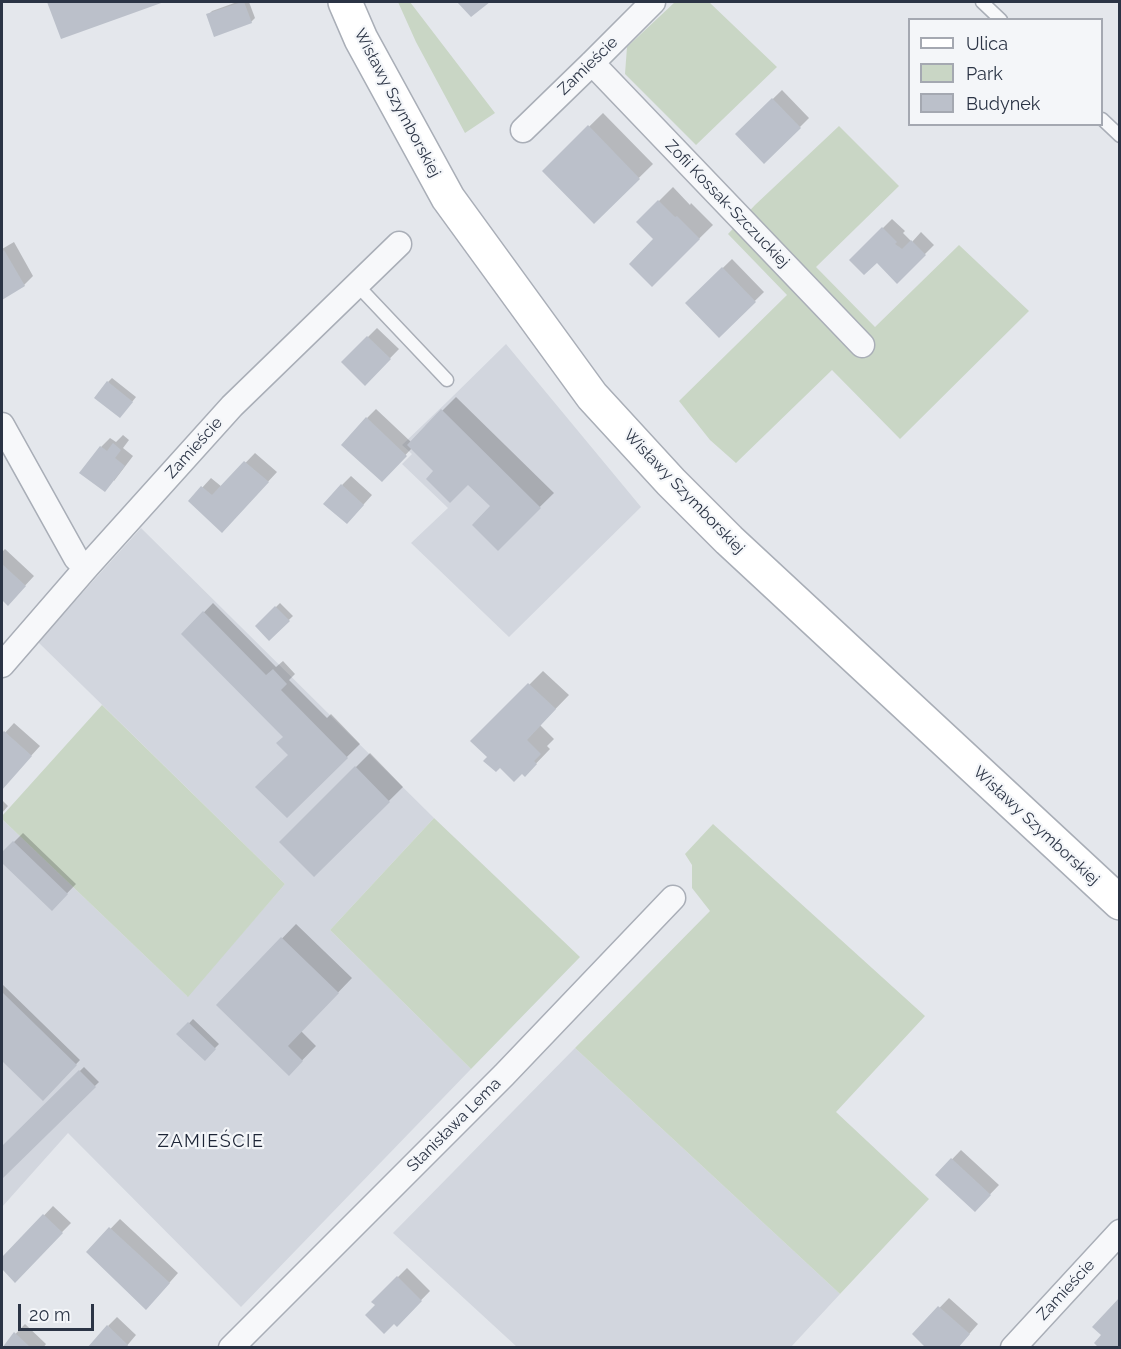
<!DOCTYPE html>
<html>
<head>
<meta charset="utf-8">
<style>
	body { margin:0 }
	#map { position:relative; width:1121px; height:1349px; overflow:hidden; background:#e4e7ec; font-family:Raleway,sans-serif }
	canvas { display:block }
	.frame { position:absolute; inset:0; border:3px solid #2b3445; pointer-events:none }
	.legend { position:absolute; left:908px; top:18px; width:195px; height:108px; box-sizing:border-box; background:#f4f6f9; border:2px solid #a4a8b1; margin:0; padding:8px 10px; list-style:none; font-size:18px; color:#2b3445 }
	.legend li { display:flex; align-items:center; gap:12px; height:30px }
	.legend b { width:30px; border:2px solid #a4a8b1 }
	.scale { position:absolute; left:18px; top:1304px; width:76px; height:27px; box-sizing:border-box; border:3px solid #2b3445; border-top:0; padding-left:8px; font-size:18px; line-height:21px; white-space:nowrap; color:#2b3445; -webkit-text-stroke:4px #f4f6f9; paint-order:stroke }
</style>
</head>
<body>
<div id="map">
<canvas width="1121" height="1349"></canvas>
<div class="frame"></div>
<ul class="legend">
<li><b style="height:8px;background:#fff"></b>Ulica</li>
<li><b style="height:16px;background:#c9d6c5"></b>Park</li>
<li><b style="height:16px;background:#bbc0ca"></b>Budynek</li>
</ul>
<div class="scale">20 m</div>
</div>
<script>
const context = document.querySelector('canvas').getContext('2d');
context.lineJoin = 'round';
function paint(path, color) { context.fillStyle = color; context.fill(path, 'evenodd'); }
const shape = rows => new Path2D(rows.map(r => 'M' + r).join(''));
function stroke(path, color, width, dash) { context.strokeStyle = color; context.lineWidth = width; context.lineCap = dash ? 'butt' : 'round'; context.setLineDash(dash || []); context.stroke(path); }
function label(font, color, halo, rows, align = 'center') {
  context.font = font + ' Raleway,sans-serif'; context.lineWidth = 4.5; context.setLineDash([]); context.textBaseline = 'middle'; context.strokeStyle = halo; context.fillStyle = color; for (const [text, x, y, turn = 0] of rows) {
    context.save(); context.translate(x, y); context.rotate((+turn || 0) * Math.PI / 180); context.textAlign = isNaN(turn) ? turn : align; if (halo) context.strokeText(text, 0, 0); context.fillText(text, 0, 0); context.restore();
  }
}
paint(shape([
	[506,344,641,507,509,637,411,543,448,508,402,464,412,454,402,445,448,401],
	[141,528,434,818,330,930,471,1069,241,1307,68,1133,2,1207,2,819,187,996,285,884,38,642],
	[575,1048,840,1294,791,1347,517,1347,393,1233]
]), '#d2d6de');
paint(shape([
	[398,2,410,2,495,113,465,133,416,42],
	[675,2,709,2,777,67,696,145,625,74,627,47],
	[839,126,899,186,816,267,875,327,959,245,1029,311,900,439,832,370,736,463,710,440,679,401,787,295,728,234,755,205],
	[102,705,285,884,188,997,2,819,2,816],
	[434,818,580,957,471,1069,330,930],
	[713,824,925,1016,836,1112,929,1199,840,1294,575,1048,710,911,692,888,692,865,685,854]
]), '#c9d6c5');
paint(shape([
	[48,2,160,2,61,37],
	[237,2,249,2,255,18,251,22,208,15,212,11],
	[782,90,809,118,765,162,737,134],
	[603,113,653,164,594,222,544,171],
	[673,187,690,205,691,203,713,225,652,285,655,239,638,222],
	[892,219,905,231,903,233,912,242,921,232,934,245,897,282,877,261,851,260],
	[14,242,33,276,24,285,2,298,2,249],
	[732,259,764,292,719,336,687,303],
	[377,328,399,349,365,384,343,362],
	[112,378,136,397,124,412,108,382],
	[456,397,554,493,498,548,492,506,468,483,435,471,412,448,382,480,367,418,376,409,411,442],
	[123,435,129,440,123,448,133,456,114,481,101,447,110,438,116,442],
	[255,453,277,472,231,522,190,501,211,478,222,487],
	[351,476,372,495,356,513,342,485],
	[5,549,34,576,8,604,2,598,2,552],
	[213,603,276,667,283,661,295,674,289,680,327,718,331,714,360,744,287,816,290,755,285,737,183,634],
	[280,603,293,616,269,639,257,626],
	[543,671,569,695,540,725,554,739,547,746,550,749,525,775,489,757,473,741],
	[14,723,40,746,2,788,2,736],
	[370,753,403,787,314,875,281,842],
	[2,800,8,806,2,813],
	[23,833,76,884,52,909,2,860,2,854],
	[296,924,352,978,301,1031,316,1046,289,1074,218,1005],
	[2,984,80,1060,43,1099,2,1059],
	[193,1019,219,1044,204,1059,179,1034],
	[84,1067,99,1082,2,1177,2,1147],
	[961,1150,999,1185,975,1210,937,1175],
	[53,1206,71,1223,15,1280,2,1267,2,1260],
	[120,1219,178,1273,155,1299,88,1252],
	[407,1268,430,1291,397,1325,373,1302],
	[949,1298,978,1324,957,1348,914,1334],
	[117,1317,136,1335,125,1348,108,1326],
	[25,1324,46,1344,43,1348,2,1348]
]), '#0003');
paint(shape([
	[47,2,164,2,61,39],
	[242,2,244,2,252,23,214,37,206,14],
	[457,2,490,2,471,17],
	[772,98,801,128,764,164,735,134],
	[588,125,640,179,594,224,542,171],
	[658,200,675,217,677,216,700,239,652,287,629,264,653,239,636,222],
	[882,227,897,242,895,244,902,249,911,240,926,255,897,284,877,263,864,275,849,260],
	[4,250,25,286,2,300,2,252],
	[722,267,756,302,719,338,685,303],
	[367,336,391,359,365,386,341,362],
	[107,381,133,402,120,418,94,398],
	[441,409,541,508,498,551,472,525,490,506,468,485,450,503,426,479,433,471,407,445],
	[366,417,407,456,382,482,341,445],
	[113,443,121,450,115,458,125,466,105,492,79,473,100,446,107,451],
	[244,461,269,482,222,533,188,501,201,486,212,495],
	[341,484,364,505,347,524,323,504],
	[2,564,26,586,8,606,2,600],
	[275,606,290,621,269,641,255,626],
	[203,611,266,675,273,669,287,684,281,690,348,758,287,818,255,787,288,755,276,743,283,737,181,634],
	[528,683,556,709,527,740,541,754,534,761,537,764,525,777,522,774,514,782,500,768,496,772,483,761,487,757,470,741],
	[4,731,32,756,2,790,2,733],
	[355,766,390,802,314,877,279,842],
	[13,841,68,894,52,911,2,863,2,852],
	[281,937,339,993,288,1046,303,1061,289,1076,216,1005],
	[2,992,77,1065,43,1101,2,1061],
	[188,1022,216,1049,205,1061,176,1034],
	[79,1070,96,1087,2,1179,2,1146],
	[951,1158,991,1195,975,1212,935,1175],
	[43,1214,63,1233,15,1283,2,1269,2,1257],
	[109,1227,170,1283,146,1310,86,1252],
	[397,1276,422,1301,397,1327,394,1324,384,1334,365,1315,375,1305,371,1302],
	[1120,1297,1120,1348,1099,1348,1094,1343,1101,1335,1092,1327],
	[938,1306,970,1334,958,1348,926,1348,912,1334],
	[107,1325,128,1345,126,1348,87,1348],
	[14,1332,31,1348,2,1348]
]), '#bbc0ca');
const lane = shape([
	[982,2,1001,20],
	[1102,119,1120,136],
	[357,285,447,380]
]);
const street = shape([
	[592,63,862,345],
	[523,130,592,63,653,2],
	[2,425,76,558,86,568],
	[2,665,86,568,232,406,399,244],
	[231,1348,504,1075,673,898],
	[1013,1348,1120,1232]
]);
const secondary = shape([
	[345,2,361,39,448,198,592,396,671,482,729,540,1120,903]
]);
stroke(lane, '#a9aeb7', 15);
stroke(street, '#a9aeb7', 27);
stroke(secondary, '#a9aeb7', 36);
stroke(lane, '#f7f8fa', 12);
stroke(street, '#f7f8fa', 24);
stroke(secondary, '#fff', 33);
label('16px', '#2b3445', '#f4f6f9', [
	["Zamieście",588,66,-44],
	["Wisławy Szymborskiej",397,103,62],
	["Zofii Kossak-Szczuckiej",727,204,46],
	["Zamieście",194,448,-48],
	["Wisławy Szymborskiej",684,492,46],
	["Wisławy Szymborskiej",1036,826,43],
	["Stanisława Lema",454,1125,-45],
	["Zamieście",1066,1290,-47]
]);
context.letterSpacing = '1.5px';
label('18px', '#1d2536', '#f4f6f9', [
	["ZAMIEŚCIE",211,1142]
]);
context.letterSpacing = '0px';
</script>
</body>
</html>
